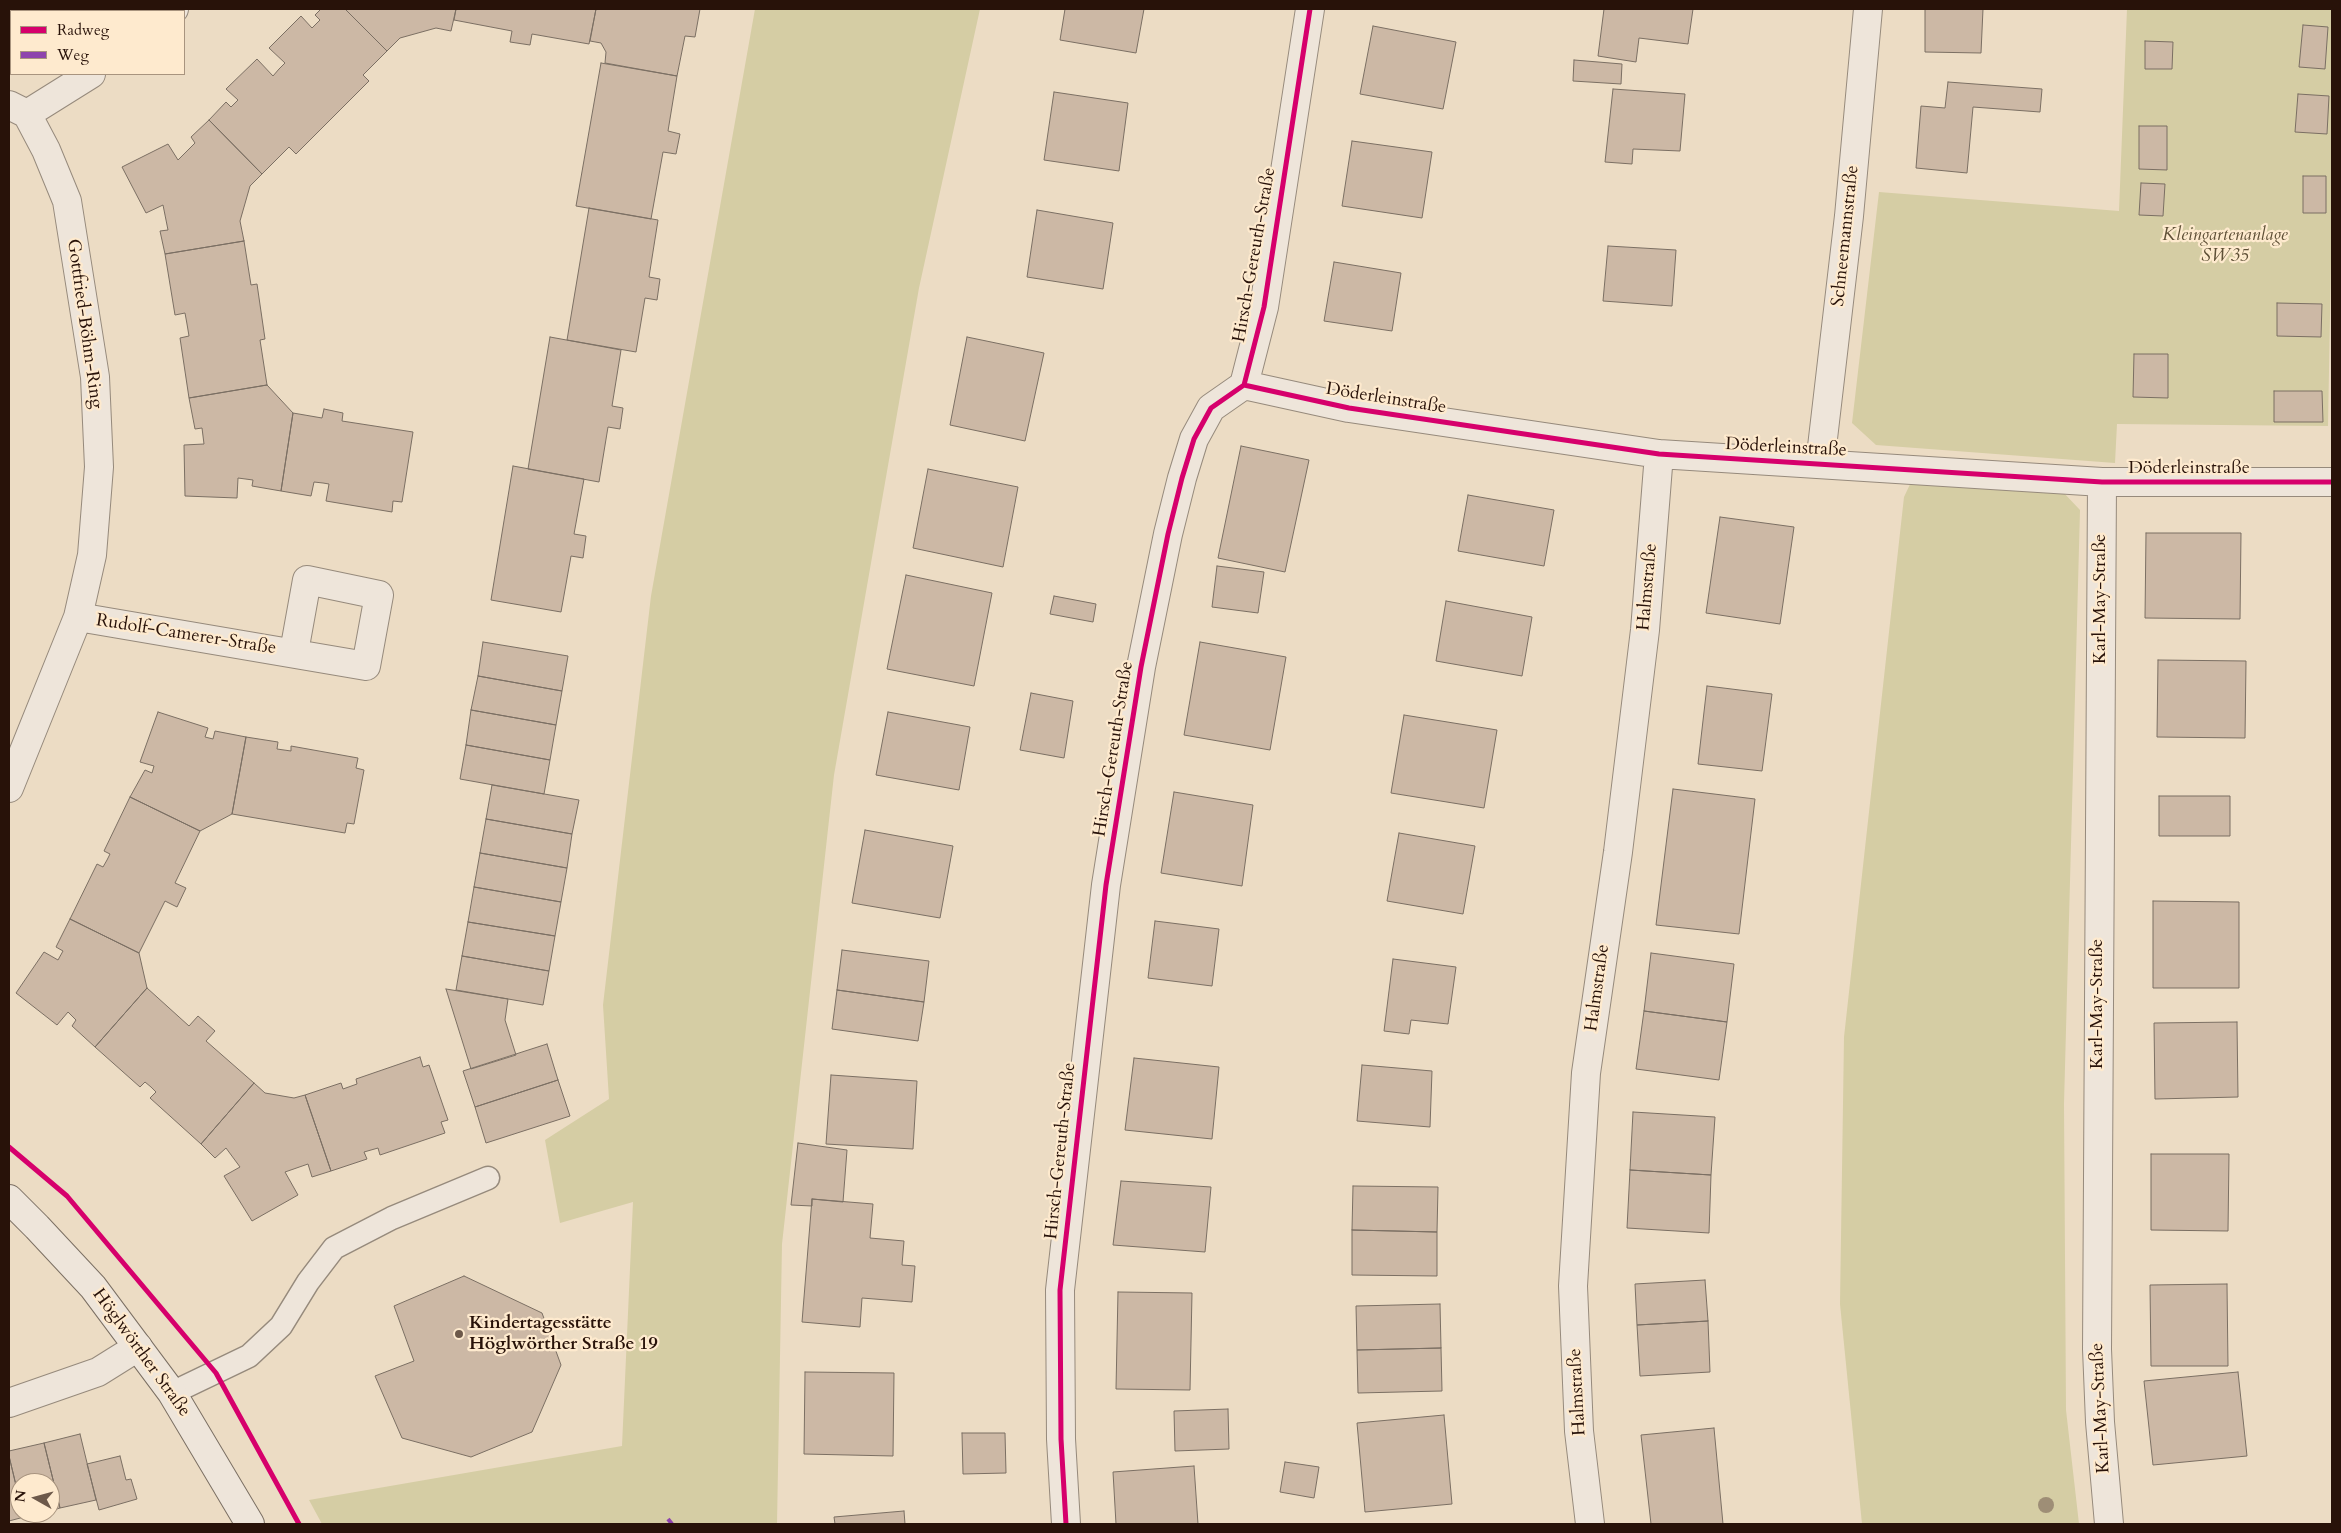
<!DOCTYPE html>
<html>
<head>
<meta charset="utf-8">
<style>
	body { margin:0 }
	#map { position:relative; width:2341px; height:1533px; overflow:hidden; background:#ecdcc4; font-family:Cardo,serif }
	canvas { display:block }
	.frame { position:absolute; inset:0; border:10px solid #281209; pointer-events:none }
	.legend { position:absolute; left:10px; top:10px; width:175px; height:65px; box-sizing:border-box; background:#feeace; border:1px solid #a8947f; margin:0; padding:6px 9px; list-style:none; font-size:15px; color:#281209 }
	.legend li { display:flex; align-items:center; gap:10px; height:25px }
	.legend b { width:25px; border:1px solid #a8947f }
	.north { position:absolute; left:10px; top:1473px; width:50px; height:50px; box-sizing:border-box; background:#feeace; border:1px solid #a8947f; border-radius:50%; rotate:277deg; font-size:14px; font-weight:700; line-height:20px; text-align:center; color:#281209 }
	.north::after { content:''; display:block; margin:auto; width:18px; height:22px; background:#6d594a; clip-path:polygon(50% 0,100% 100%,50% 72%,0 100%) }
</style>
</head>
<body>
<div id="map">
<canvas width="2341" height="1533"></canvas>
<div class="frame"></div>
<ul class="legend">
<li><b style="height:6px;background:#d6006c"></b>Radweg</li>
<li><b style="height:6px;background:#8e44ad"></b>Weg</li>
</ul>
<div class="north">N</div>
</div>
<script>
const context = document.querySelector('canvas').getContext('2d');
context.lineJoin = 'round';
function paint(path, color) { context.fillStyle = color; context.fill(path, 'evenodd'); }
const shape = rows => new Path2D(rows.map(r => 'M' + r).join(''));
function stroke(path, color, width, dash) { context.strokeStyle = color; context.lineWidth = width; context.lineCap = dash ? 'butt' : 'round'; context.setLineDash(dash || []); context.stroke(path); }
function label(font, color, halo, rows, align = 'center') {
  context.font = font + ' Cardo,serif'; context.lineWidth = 4.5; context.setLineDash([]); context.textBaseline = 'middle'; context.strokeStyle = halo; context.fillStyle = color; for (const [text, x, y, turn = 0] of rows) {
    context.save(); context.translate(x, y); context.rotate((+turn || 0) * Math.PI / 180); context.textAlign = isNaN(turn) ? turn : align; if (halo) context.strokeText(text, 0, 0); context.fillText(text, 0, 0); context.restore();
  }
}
paint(shape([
	[755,9,980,9,919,288,834,775,782,1244,777,1524,322,1524,309,1500,622,1446,633,1202,560,1223,545,1140,609,1099,603,1005,651,596],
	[2127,9,2332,9,2332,204,2328,426,2117,424,2115,463,1876,445,1852,423,1879,192,2119,211],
	[1913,478,2062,491,2080,510,2064,1104,2066,1410,2079,1524,1862,1524,1840,1304,1844,1037,1904,497]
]), '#d5cda4');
const building = shape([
	[321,9,345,9,387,51,363,75,369,81,296,154,289,147,262,174,209,120,226,102,231,107,238,100,226,89,257,59,273,76,279,69,285,63,269,48,301,16,312,28,320,20,315,15,321,9],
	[345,9,456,9,451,31,436,28,400,38,387,51,345,9],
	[456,9,596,9,589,44,532,34,530,45,510,42,512,31,454,20,456,9],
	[596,9,700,9,695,37,685,36,677,76,605,63,606,52,601,43,590,41,596,9],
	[1065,9,1144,9,1136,53,1060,40,1065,9],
	[1604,9,1693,9,1688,44,1639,38,1636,62,1598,56,1604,9],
	[1925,9,1983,9,1981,53,1925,52,1925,9],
	[2303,25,2328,27,2325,69,2299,67,2303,25],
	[1373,26,1456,42,1443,109,1360,94,1373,26],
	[2145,41,2173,42,2172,69,2145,69,2145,41],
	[1574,60,1622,64,1621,84,1573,81,1574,60],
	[601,63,677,76,668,131,680,134,676,154,663,152,651,219,576,206,601,63],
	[1948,82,2042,89,2040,112,1973,107,1967,173,1916,168,1921,106,1945,108,1948,82],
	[1613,89,1685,94,1680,151,1633,149,1632,164,1605,162,1613,89],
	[1054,92,1128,103,1119,171,1044,160,1054,92],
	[2298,94,2329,96,2327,134,2295,132,2298,94],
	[209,120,262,174,250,186,240,221,244,241,165,254,160,231,168,230,163,205,146,213,122,167,168,144,178,160,195,143,191,137,209,120],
	[2139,126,2167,126,2167,170,2139,169,2139,126],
	[1352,141,1432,152,1422,218,1342,206,1352,141],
	[2303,176,2326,176,2326,213,2303,213,2303,176],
	[2141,183,2165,184,2163,216,2139,215,2141,183],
	[589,208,658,220,649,277,660,279,657,300,645,298,636,352,567,340,589,208],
	[1037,210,1113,223,1103,289,1027,277,1037,210],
	[244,241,251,285,257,284,265,339,260,340,267,385,189,398,180,338,189,336,187,324,185,313,175,315,165,254,244,241],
	[1608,246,1676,250,1672,306,1603,301,1608,246],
	[1334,262,1401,273,1392,331,1324,321,1334,262],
	[2277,303,2322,304,2321,337,2277,336,2277,303],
	[550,337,621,350,612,406,623,408,620,429,608,427,599,482,528,469,550,337],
	[967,337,1044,353,1025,441,950,425,967,337],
	[2134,354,2168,354,2168,398,2133,397,2134,354],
	[267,385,293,413,281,491,252,486,253,480,238,478,237,498,185,496,184,445,204,444,202,428,195,429,189,398,267,385],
	[2274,391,2322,391,2323,422,2274,422,2274,391],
	[324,409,343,413,342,421,413,432,402,502,393,501,392,512,326,501,329,484,323,483,314,482,311,496,281,491,293,413,322,418,324,409],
	[1241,446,1309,460,1285,572,1218,558,1241,446],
	[513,466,584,479,574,534,586,536,583,558,571,556,561,612,491,600,513,466],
	[928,469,1018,487,1003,567,913,548,928,469],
	[1468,495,1554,510,1544,566,1458,551,1468,495],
	[1720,517,1794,527,1780,624,1706,613,1720,517],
	[2146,533,2241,533,2240,619,2145,618,2146,533],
	[1217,566,1264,572,1258,613,1212,607,1217,566],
	[906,575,992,593,974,686,887,669,906,575],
	[1054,596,1096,604,1093,622,1050,614,1054,596],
	[1446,601,1532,617,1522,676,1436,661,1446,601],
	[483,642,568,656,562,691,478,676,483,642],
	[1200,642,1286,657,1270,750,1184,735,1200,642],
	[2158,660,2246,661,2245,738,2157,737,2158,660],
	[478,676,562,691,556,725,471,710,478,676],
	[1707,686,1772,694,1762,771,1698,764,1707,686],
	[1031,693,1073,701,1064,758,1020,750,1031,693],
	[471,710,556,725,550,760,466,745,471,710],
	[158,712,208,728,205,737,213,739,215,731,246,737,232,814,200,831,130,797,145,770,152,773,154,766,140,762,158,712],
	[888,712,970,727,959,790,876,775,888,712],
	[1404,715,1497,730,1484,808,1391,793,1404,715],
	[246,737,278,742,277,749,291,751,291,746,358,758,356,768,364,770,354,824,347,823,345,833,232,814,246,737],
	[466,745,550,760,544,794,460,779,466,745],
	[492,785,579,800,572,834,486,819,492,785],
	[1673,789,1755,799,1739,934,1656,925,1673,789],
	[1174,792,1253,805,1242,886,1161,873,1174,792],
	[2159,796,2230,796,2230,836,2159,836,2159,796],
	[130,797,200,831,175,883,186,888,177,907,165,901,139,953,70,919,97,864,103,867,107,860,110,854,104,851,130,797],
	[486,819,572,834,567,868,480,853,486,819],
	[865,830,953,846,940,918,852,903,865,830],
	[1399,833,1475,846,1463,914,1387,901,1399,833],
	[480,853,567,868,561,902,474,887,480,853],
	[474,887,561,902,555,936,468,922,474,887],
	[2153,901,2239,902,2239,988,2153,988,2153,901],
	[70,919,139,953,147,988,95,1047,72,1026,76,1020,68,1012,57,1025,16,993,44,952,58,960,63,951,56,947,70,919],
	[1155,921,1219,929,1212,986,1148,978,1155,921],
	[468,922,555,936,549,971,462,956,468,922],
	[842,950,929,961,924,1002,837,990,842,950],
	[1651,953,1734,964,1727,1022,1644,1011,1651,953],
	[462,956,549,971,543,1005,456,990,462,956],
	[1393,959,1456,967,1448,1024,1411,1020,1409,1034,1384,1031,1393,959],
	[147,988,189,1026,198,1016,215,1031,206,1041,254,1083,201,1144,150,1098,156,1092,151,1087,145,1082,140,1087,95,1047,147,988],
	[446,989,508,999,505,1020,516,1055,471,1069,446,989],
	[837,990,924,1002,918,1041,832,1029,837,990],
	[1644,1011,1727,1022,1719,1080,1636,1069,1644,1011],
	[2237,1022,2238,1097,2155,1099,2154,1023,2237,1022],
	[547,1044,558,1080,475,1107,463,1071,547,1044],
	[420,1057,423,1067,429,1065,448,1120,441,1122,445,1133,380,1155,378,1148,364,1152,367,1159,331,1171,305,1095,341,1083,343,1089,357,1084,356,1079,420,1057],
	[1134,1058,1219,1067,1212,1139,1125,1130,1134,1058],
	[1362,1065,1432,1071,1430,1127,1357,1121,1362,1065],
	[831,1075,917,1081,913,1149,826,1144,831,1075],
	[558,1080,570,1116,486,1143,475,1107,558,1080],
	[254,1083,265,1093,294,1098,305,1095,331,1171,312,1177,308,1164,285,1172,298,1195,252,1221,224,1176,240,1167,226,1148,215,1158,201,1144,254,1083],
	[1633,1112,1715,1117,1711,1175,1630,1170,1633,1112],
	[798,1143,847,1150,843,1202,812,1199,812,1206,791,1205,798,1143],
	[2151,1154,2229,1154,2228,1231,2151,1230,2151,1154],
	[1630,1170,1711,1175,1709,1233,1627,1228,1630,1170],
	[1121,1181,1211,1187,1205,1252,1113,1245,1121,1181],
	[1353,1186,1438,1187,1437,1232,1352,1230,1353,1186],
	[812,1199,873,1204,870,1238,904,1241,902,1265,915,1266,912,1302,862,1298,860,1327,802,1322,812,1199],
	[1352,1230,1437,1232,1437,1276,1352,1275,1352,1230],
	[464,1276,542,1313,561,1365,532,1432,471,1457,402,1438,375,1376,414,1361,394,1306,464,1276],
	[1705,1280,1708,1321,1637,1325,1635,1284,1705,1280],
	[2227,1284,2228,1366,2151,1366,2150,1285,2227,1284],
	[1118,1292,1192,1293,1190,1390,1116,1389,1118,1292],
	[1440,1304,1441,1348,1357,1350,1356,1306,1440,1304],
	[1708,1321,1710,1372,1640,1376,1637,1325,1708,1321],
	[1441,1348,1442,1391,1358,1393,1357,1350,1441,1348],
	[805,1372,894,1373,893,1456,804,1454,805,1372],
	[2238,1372,2247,1456,2153,1465,2144,1381,2238,1372],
	[1228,1409,1229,1449,1175,1451,1174,1411,1228,1409],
	[1444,1415,1452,1504,1365,1512,1357,1423,1444,1415],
	[1714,1428,1723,1524,1651,1524,1641,1435,1714,1428],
	[962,1433,1005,1433,1006,1473,963,1474,962,1433],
	[80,1434,96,1500,60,1508,44,1443,80,1434],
	[44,1443,60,1508,50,1511,50,1483,20,1483,20,1502,9,1456,9,1451,44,1443],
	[9,1456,20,1502,20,1513,23,1513,24,1517,9,1521,9,1456],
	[120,1456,126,1480,131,1479,137,1499,99,1510,87,1464,120,1456],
	[1285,1462,1319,1467,1314,1498,1280,1492,1285,1462],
	[1194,1466,1198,1524,1116,1524,1113,1472,1194,1466],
	[904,1511,905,1524,835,1524,834,1517,904,1511]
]);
paint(building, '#ccb8a5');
stroke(building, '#7b6f63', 1);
const lane = shape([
	[172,1393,249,1356,281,1326,308,1282,334,1248,392,1218,488,1178]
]);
const street = shape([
	[171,11,174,9],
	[9,105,27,114,46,150,67,201,95,377,99,467,92,555,78,617,9,788],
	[27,114,91,74],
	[1244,385,1349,408,1659,454,2102,482,2332,482],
	[1820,464,1849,216,1868,9],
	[2102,482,2097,1349,2100,1422,2109,1524],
	[78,617,366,666,379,595,307,580,294,652],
	[9,1403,98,1372,138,1347],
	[1066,1524,1061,1439,1060,1290,1106,885,1141,667,1168,534,1182,478,1194,439,1211,408,1244,385,1264,307,1310,9],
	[1590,1524,1579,1431,1573,1286,1586,1073,1618,852,1645,630,1659,454]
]);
const secondary = shape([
	[9,1199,37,1227,93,1287,172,1393,250,1524]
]);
stroke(lane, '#968a7c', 25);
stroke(street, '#968a7c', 30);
stroke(secondary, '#7b6f63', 30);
stroke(lane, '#eee5da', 22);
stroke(street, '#eee5da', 28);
stroke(secondary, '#eee5da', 28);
stroke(shape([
	[668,1519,672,1524]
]), '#8e44ad', 4, [8, 4]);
stroke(shape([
	[1244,385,1349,408,1659,454,2102,482,2332,482],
	[9,1147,67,1196,216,1373,299,1524],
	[1066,1524,1061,1439,1060,1290,1106,885,1141,667,1168,534,1182,478,1194,439,1211,408,1244,385,1264,307,1310,9]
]), '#d6006c', 5);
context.fillStyle = '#9e8e76';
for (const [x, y] of [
	[2046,1505]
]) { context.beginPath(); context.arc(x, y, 8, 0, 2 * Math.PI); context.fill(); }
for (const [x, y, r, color] of [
	[459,1334,5,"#6d594a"]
]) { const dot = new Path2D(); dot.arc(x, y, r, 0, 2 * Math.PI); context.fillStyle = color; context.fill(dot); stroke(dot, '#feeace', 2); }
label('18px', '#281209', '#feeace', [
	["Schneemannstraße",1846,236,-84],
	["Hirsch-Gereuth-Straße",1255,255,-80],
	["Gottfried-Böhm-Ring",84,324,82],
	["Döderleinstraße",1386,399,9],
	["Döderleinstraße",1786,448,3],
	["Döderleinstraße",2189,469],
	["Halmstraße",1648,587,-85],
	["Karl-May-Straße",2101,599,-90],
	["Rudolf-Camerer-Straße",186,635,9],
	["Hirsch-Gereuth-Straße",1114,749,-81],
	["Halmstraße",1598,988,-82],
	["Karl-May-Straße",2098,1004,-90],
	["Hirsch-Gereuth-Straße",1061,1151,-84],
	["Höglwörther Straße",141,1353,54],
	["Halmstraße",1578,1392,-93],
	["Karl-May-Straße",2101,1408,-93]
]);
label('italic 18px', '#5e4f36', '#feeace', [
	["Kleingartenanlage",2225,236],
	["SW35",2225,257]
]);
label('bold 18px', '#281209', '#feeace', [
	["Kindertagesstätte",469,1324],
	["Höglwörther Straße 19",469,1345]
], 'left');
</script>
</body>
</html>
